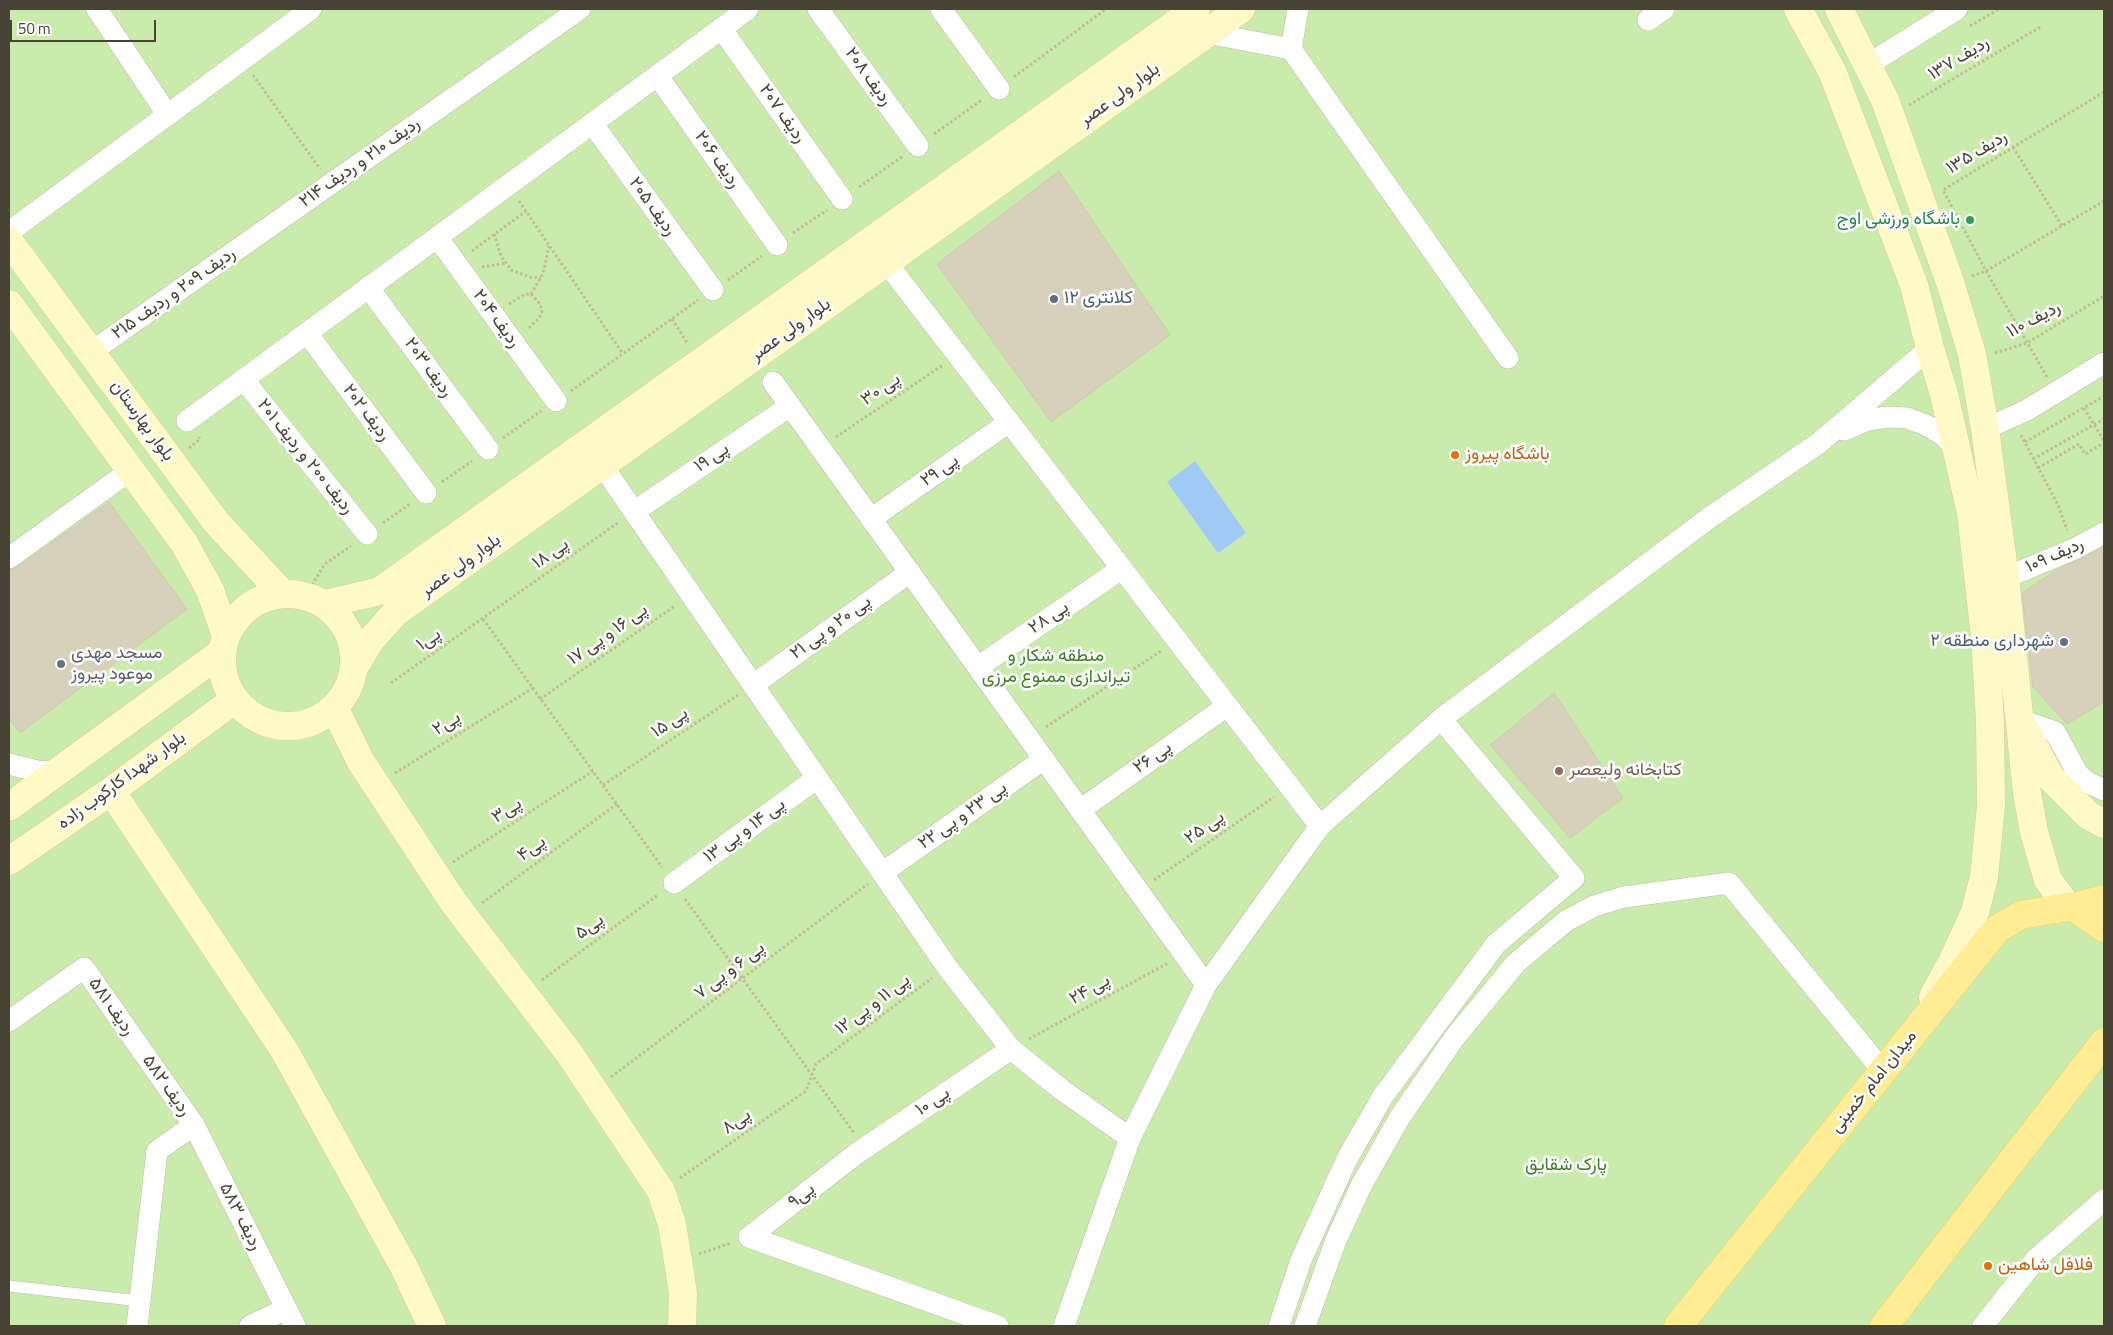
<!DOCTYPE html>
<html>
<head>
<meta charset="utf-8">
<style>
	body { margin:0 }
	#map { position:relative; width:2113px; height:1335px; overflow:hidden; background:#f5f2e7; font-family:"Titillium Web",sans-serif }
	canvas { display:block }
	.frame { position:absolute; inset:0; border:10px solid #494335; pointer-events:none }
	.scale { position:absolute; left:10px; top:20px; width:146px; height:22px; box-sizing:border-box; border:2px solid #494335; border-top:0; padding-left:6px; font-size:15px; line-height:18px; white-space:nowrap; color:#494335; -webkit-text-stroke:4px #fff; paint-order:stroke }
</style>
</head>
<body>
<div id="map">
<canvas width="2113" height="1335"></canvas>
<div class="frame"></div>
<div class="scale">50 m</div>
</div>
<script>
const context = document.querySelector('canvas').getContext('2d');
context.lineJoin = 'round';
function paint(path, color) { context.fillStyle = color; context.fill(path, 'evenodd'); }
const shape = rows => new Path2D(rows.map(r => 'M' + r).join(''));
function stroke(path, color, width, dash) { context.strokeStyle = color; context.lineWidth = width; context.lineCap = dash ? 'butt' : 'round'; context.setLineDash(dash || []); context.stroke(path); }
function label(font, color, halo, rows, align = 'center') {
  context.font = font + ' "Titillium Web",Vazirmatn,sans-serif'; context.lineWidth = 5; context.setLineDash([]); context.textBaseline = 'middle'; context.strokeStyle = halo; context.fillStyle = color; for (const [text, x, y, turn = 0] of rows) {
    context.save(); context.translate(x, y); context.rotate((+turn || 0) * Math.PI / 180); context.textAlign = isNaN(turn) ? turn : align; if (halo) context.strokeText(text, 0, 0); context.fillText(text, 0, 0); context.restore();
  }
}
paint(shape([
	[9,9,2104,9,2104,1326,9,1326]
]), '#c9ecac');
paint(shape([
	[1195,461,1246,533,1218,553,1167,482]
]), '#9fc9f6');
const building = shape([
	[1059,171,1170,335,1051,422,937,264,1059,171],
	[109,502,187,609,20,733,9,718,9,570,16,568,109,502],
	[2104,547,2104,702,2067,724,2033,687,2022,593,2057,570,2104,547],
	[1554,693,1623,798,1570,838,1490,745,1554,693]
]);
paint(building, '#d7d0bb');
stroke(building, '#d3c9ae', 1);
const lane = shape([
	[9,1286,140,1301]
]);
const street = shape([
	[97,9,167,114],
	[818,9,918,146],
	[941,9,999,89],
	[1298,9,1291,49,1508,358],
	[1648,20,1664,9],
	[721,28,842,199],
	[1207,33,1291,49],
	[1869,64,1957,9],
	[657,75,777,245],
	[592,123,713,290],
	[9,232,311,9],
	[437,237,556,401],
	[886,262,1320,826],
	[368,287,488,449],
	[307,333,426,493],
	[91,352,580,9],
	[243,379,367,534],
	[773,382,1206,985],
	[187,421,748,9],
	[1985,429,2027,410,2104,363],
	[1844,430,1867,420,1887,417,1907,418,1926,425,1943,435,1957,449],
	[602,465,947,967,1011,1049,1062,1090,1130,1138],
	[635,511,790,406],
	[871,519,1009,422],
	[9,558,131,470],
	[2005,578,2074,549,2104,533],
	[978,667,1121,569],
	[753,685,910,572],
	[2020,720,2055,732,2078,774,2087,782,2104,790],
	[9,764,37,771,55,772],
	[1080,810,1227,706],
	[882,873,1044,759],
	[674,883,817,778],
	[9,1021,84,968,194,1125,295,1326],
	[749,1237,856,1154,1011,1049],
	[749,1237,998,1326],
	[137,1326,157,1151,194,1125],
	[250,1326,286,1309],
	[1064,1326,1130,1138,1206,985,1320,826,1441,719,1709,518,1819,443,1930,348],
	[1279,1326,1301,1260,1347,1159,1383,1096,1496,944,1574,878,1441,719],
	[1305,1326,1336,1240,1362,1184,1400,1117,1455,1037,1516,963,1566,921,1594,906,1624,897,1729,883,1883,1071],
	[1983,1326,2036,1259,2104,1200]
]);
const secondary = shape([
	[1798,9,1832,71,1914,285,1930,348,1944,394,1971,513,1985,637,1990,721,1991,806,1984,877,1975,912,1953,960,1933,997],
	[1839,9,1885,100,1951,285,1972,354,1985,429,2005,578,2027,793,2034,832,2048,880,2068,907],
	[9,241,216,522,283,594],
	[9,304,184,543,210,590,226,636],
	'222 660a66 66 0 1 1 132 0a66 66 0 1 1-132 0Z',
	[325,604,380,591,1196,9],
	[355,666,370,641,396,612,1241,9],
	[335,709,361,762,454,903,569,1053,661,1191,672,1224,678,1261,683,1293,682,1326],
	[2026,731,2051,778,2088,815,2104,824],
	[111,791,284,1050,404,1267,432,1326],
	[9,807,222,652],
	[9,861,111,791,234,700]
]);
const primary = shape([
	[2073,907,2104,899],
	[1678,1326,1997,929,2021,915,2068,907,2073,907,2104,928],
	[1884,1326,2104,1042]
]);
stroke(lane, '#c1bba9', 12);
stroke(street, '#c1bba9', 22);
stroke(secondary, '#d9ce93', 29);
stroke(primary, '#eed25c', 29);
stroke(shape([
	[1970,26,1999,9],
	[253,75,320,169],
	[1014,77,1106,9],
	[1909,105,2042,26],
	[934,134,982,100],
	[2013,147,2062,226],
	[859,187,903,156],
	[519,201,623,354],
	[793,233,827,210],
	[494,234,501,256,511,270,530,277,541,278],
	[472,251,526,211],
	[482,267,506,263],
	[1972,276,1986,271,2104,201],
	[728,280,762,256],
	[531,294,543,274,549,246],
	[509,304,525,294,531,294,540,304,542,312,539,318,527,330],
	[672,319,688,344],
	[1995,353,2027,343,2104,296],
	[2047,377,1986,271,1943,190,2104,92],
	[571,391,698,300],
	[2084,408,2104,441],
	[2021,435,2058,505,2067,530],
	[836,437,943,365],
	[503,438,541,411],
	[2025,442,2104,396],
	[189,448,200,439,199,437],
	[2033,459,2104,419],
	[2038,468,2079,444,2085,454,2104,443],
	[442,482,472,461],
	[383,523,410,504],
	[312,585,325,564,351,546],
	[483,619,662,867],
	[391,683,619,522],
	[540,699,675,606],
	[1046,727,1161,651],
	[395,773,533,688],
	[603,785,738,695],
	[453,862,593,771],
	[1154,880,1274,797],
	[685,899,854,1133],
	[482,903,617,804],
	[542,980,658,895],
	[1029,1039,1168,963],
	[611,1077,868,884],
	[680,1178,806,1091,816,1064,932,978],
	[699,1254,731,1243]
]), '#c4ba99', 3, [2.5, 2.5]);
stroke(lane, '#fff', 11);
stroke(street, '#fff', 21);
stroke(secondary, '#fff8c7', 28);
stroke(primary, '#ffed96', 28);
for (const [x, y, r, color] of [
	[1970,220,5,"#2e9e5b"],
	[1054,299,5,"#5c6f8a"],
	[1455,455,5,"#e8710a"],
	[2064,642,5,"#5c6f8a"],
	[61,664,5,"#6b7280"],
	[1559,771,5,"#8d6e63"],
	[1988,1266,5,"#e8710a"]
]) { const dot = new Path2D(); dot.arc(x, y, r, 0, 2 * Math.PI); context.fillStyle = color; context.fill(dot); stroke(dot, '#fff', 2); }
label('18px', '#494335', '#fff', [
	["ردیف ۱۳۷",1959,59,-31],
	["ردیف ۲۰۸",868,77,54],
	["بلوار ولی عصر",1120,95,-36],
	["ردیف ۲۰۷",782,114,55],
	["ردیف ۱۳۵",1977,153,-31],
	["ردیف ۲۰۶",717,160,55],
	["ردیف ۲۱۰ و ردیف ۲۱۴",360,163,-35],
	["ردیف ۲۰۵",652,207,54],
	["ردیف ۲۰۹ و ردیف ۲۱۵",174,294,-35],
	["ردیف ۲۰۴",496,319,54],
	["ردیف ۱۱۰",2034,320,-28],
	["بلوار ولی عصر",791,330,-36],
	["ردیف ۲۰۳",428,368,54],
	["پی ۳۰",881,390,-34],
	["ردیف ۲۰۲",366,413,53],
	["بلوار بهارستان",142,421,54],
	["ردیف ۲۰۰ و ردیف ۲۰۱",305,457,51],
	["پی ۱۹",712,458,-34],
	["پی ۲۹",940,471,-35],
	["پی ۱۸",551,554,-35],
	["ردیف ۱۰۹",2055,556,-24],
	["بلوار ولی عصر",461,566,-36],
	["پی ۲۸",1049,618,-34],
	["پی ۲۰ و پی ۲۱",831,628,-36],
	["پی ۱۶ و پی ۱۷",608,635,-35],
	["پی۱",429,640,-35],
	["پی ۱۵",670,723,-34],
	["پی۲",447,724,-32],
	["پی ۲۶",1153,758,-35],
	["بلوار شهدا کارکوب زاده",122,781,-36],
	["پی۳",507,811,-33],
	["پی ۲۳ و پی ۲۲",963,816,-35],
	["پی ۲۵",1205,828,-35],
	["پی ۱۴ و پی ۱۳",745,831,-36],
	["پی۴",532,849,-36],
	["پی۵",590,927,-36],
	["پی ۶ و پی ۷",730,971,-37],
	["پی ۲۴",1090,990,-29],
	["پی ۱۱ و پی ۱۲",873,1005,-37],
	["ردیف ۵۸۱",111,1007,55],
	["میدان امام خمینی",1874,1082,-51],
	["ردیف ۵۸۲",166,1086,55],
	["پی ۱۰",933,1102,-34],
	["پی۸",737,1122,-35],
	["پی۹",802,1196,-38],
	["ردیف ۵۸۳",240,1217,63]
]);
label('18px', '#27864d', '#fff', [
	["باشگاه ورزشی اوج",1960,220]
], 'right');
label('18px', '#4e5e75', '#fff', [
	["کلانتری ۱۲",1064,299],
	["شهرداری منطقه ۲",2054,642,"right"]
], 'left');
label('18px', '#c56008', '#fff', [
	["باشگاه پیروز",1465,455],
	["فلافل شاهین",1998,1266]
], 'left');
label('18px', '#5b616d', '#fff', [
	["مسجد مهدی",71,654],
	["موعود پیروز",71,675]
], 'left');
label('18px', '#3c8023', '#fff', [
	["منطقه شکار و",1056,657],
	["تیراندازی ممنوع مرزی",1056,678],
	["پارک شقایق",1566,1166]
]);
label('18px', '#785e54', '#fff', [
	["کتابخانه ولیعصر",1569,771]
], 'left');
</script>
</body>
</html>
